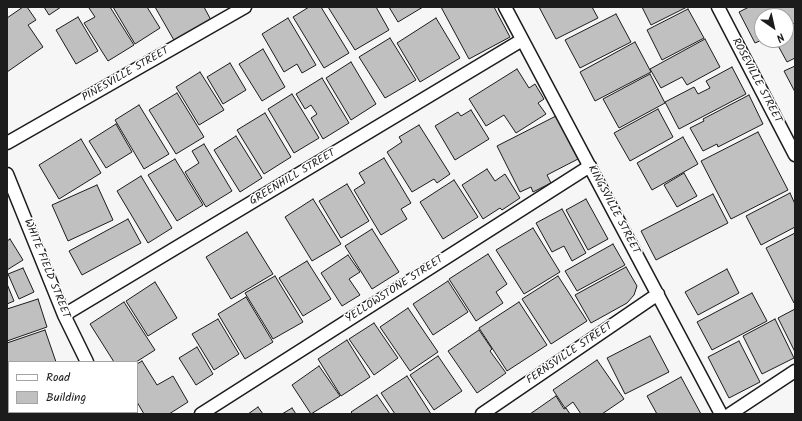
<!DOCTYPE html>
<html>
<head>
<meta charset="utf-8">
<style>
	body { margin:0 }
	#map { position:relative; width:802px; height:421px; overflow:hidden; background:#f6f6f6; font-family:Kalam,sans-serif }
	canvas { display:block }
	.frame { position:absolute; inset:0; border:8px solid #1c1c1c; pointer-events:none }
	.legend { position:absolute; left:8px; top:361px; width:130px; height:52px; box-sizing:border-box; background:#fff; border:1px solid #a4a4a4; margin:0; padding:5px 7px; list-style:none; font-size:12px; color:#1c1c1c }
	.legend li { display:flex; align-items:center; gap:8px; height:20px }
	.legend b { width:20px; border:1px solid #a4a4a4 }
	.north { position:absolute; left:754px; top:8px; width:40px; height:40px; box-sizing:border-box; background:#fff; border:1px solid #a4a4a4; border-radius:50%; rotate:146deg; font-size:11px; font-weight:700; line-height:16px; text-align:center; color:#1c1c1c }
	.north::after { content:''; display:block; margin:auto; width:14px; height:18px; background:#1c1c1c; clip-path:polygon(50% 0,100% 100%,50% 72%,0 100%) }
</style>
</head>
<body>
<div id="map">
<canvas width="802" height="421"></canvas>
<div class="frame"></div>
<ul class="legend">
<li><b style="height:5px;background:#fff"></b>Road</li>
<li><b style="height:11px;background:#c0c0c0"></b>Building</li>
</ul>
<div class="north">N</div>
</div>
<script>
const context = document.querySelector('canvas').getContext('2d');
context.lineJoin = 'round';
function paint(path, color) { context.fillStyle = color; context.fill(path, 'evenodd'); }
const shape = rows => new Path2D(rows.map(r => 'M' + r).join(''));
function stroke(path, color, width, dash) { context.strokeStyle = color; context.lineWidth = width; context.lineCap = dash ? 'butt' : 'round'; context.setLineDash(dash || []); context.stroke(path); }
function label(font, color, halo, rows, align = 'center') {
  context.font = font + ' Kalam,sans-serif'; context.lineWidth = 3; context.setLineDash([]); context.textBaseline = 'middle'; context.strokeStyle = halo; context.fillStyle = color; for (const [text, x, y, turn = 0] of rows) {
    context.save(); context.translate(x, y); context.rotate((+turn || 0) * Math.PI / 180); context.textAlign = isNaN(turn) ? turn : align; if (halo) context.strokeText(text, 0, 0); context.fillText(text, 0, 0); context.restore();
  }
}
const building = shape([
	[23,7,27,7,36,20,28,25,43,47,7,72,7,18,23,7],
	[44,7,61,7,49,15,44,7],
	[90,7,110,7,134,45,108,61,84,23,95,17,89,8,90,7],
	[113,7,147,7,160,28,135,44,113,7],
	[155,7,204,7,212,22,175,42,155,7],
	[309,7,321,7,349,53,324,68,293,17,309,7],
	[328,7,376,7,389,30,355,50,328,7],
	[389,7,423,7,398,22,389,7],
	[441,7,494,7,510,37,469,59,441,7],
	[539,7,592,7,598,18,556,39,539,7],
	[642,7,687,7,651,25,642,7],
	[749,7,795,7,795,23,786,27,786,16,762,16,762,40,755,43,739,12,749,7],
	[688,9,704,38,662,60,647,30,688,9],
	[616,14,631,42,580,68,565,40,616,14],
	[78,17,98,51,76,64,56,30,78,17],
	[288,18,316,65,302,73,297,64,284,72,262,34,288,18],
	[436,18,460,58,420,82,397,43,436,18],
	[795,27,795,58,787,62,775,40,786,40,786,32,795,27],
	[390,38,416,80,385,98,359,57,390,38],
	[705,39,720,67,687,85,682,77,661,88,650,69,705,39],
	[635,42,651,72,595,101,580,72,635,42],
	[263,49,285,87,262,101,239,64,263,49],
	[351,62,376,104,351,120,326,78,351,62],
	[230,63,246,90,223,104,207,77,230,63],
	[795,66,795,92,784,71,795,66],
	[732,67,746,94,679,129,665,102,694,87,698,94,710,88,706,81,732,67],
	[517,69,529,88,535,84,544,99,538,103,546,114,516,133,504,115,486,126,469,99,517,69],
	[200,72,224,110,199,125,176,87,200,72],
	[650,74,665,103,619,128,603,99,650,74],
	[322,78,349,123,323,139,311,118,317,114,311,105,305,109,296,94,322,78],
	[177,93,204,137,176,154,149,110,177,93],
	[292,94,319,138,294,153,268,109,292,94],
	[749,95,763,124,718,147,717,144,703,151,690,128,704,121,703,119,749,95],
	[139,105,169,154,144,169,115,120,139,105],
	[658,109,673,137,630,161,614,133,658,109],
	[471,110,489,139,455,160,435,126,458,112,461,116,471,110],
	[265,113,291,157,264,174,237,130,265,113],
	[556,116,578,159,547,175,551,183,533,192,531,187,520,192,497,146,556,116],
	[116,124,132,152,106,168,89,141,116,124],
	[419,125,450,174,437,183,434,179,412,192,387,152,402,142,399,137,419,125],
	[758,132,788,190,731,219,701,161,758,132],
	[236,136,262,178,240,192,214,150,236,136],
	[683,137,698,164,652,190,637,163,683,137],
	[81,139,101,173,59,199,39,165,81,139],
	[204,144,232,191,206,207,185,172,199,163,192,151,204,144],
	[384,158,411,203,401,209,407,219,381,235,354,190,365,183,359,173,384,158],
	[175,159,203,205,177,221,148,175,175,159],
	[487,169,495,181,505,174,520,198,502,210,500,208,483,219,462,185,487,169],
	[684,173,697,196,677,207,664,185,684,173],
	[141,176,172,228,148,243,117,191,141,176],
	[454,180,478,217,443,239,420,202,454,180],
	[347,184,369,221,341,238,319,201,347,184],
	[97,185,113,220,68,241,52,205,97,185],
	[790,193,795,204,795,227,761,245,746,216,790,193],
	[713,194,728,223,656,260,641,231,713,194],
	[313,199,341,244,312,261,285,217,313,199],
	[586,199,608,239,588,250,566,210,586,199],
	[562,209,586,253,572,261,564,246,552,252,536,223,562,209],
	[128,219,141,243,82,275,69,251,128,219],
	[533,228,560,272,524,294,496,250,533,228],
	[372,229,399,272,372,289,345,246,372,229],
	[247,232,273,274,231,299,206,257,247,232],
	[795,233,795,303,794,303,766,248,795,233],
	[10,239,23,260,7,270,7,241,10,239],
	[613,244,625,265,577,291,565,271,613,244],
	[488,254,507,284,496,292,503,303,476,321,449,279,488,254],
	[348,255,360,272,349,279,360,295,342,306,321,273,348,255],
	[307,261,331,299,303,316,279,278,307,261],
	[626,267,637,286,634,295,627,303,591,323,575,295,626,267],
	[23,268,34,292,19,299,8,274,23,268],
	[727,269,739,293,698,315,685,292,727,269],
	[275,276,303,322,273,339,245,293,275,276],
	[558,276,587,321,551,344,522,299,558,276],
	[448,281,468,312,433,335,413,304,448,281],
	[155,282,177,318,148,336,126,301,155,282],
	[7,284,14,301,7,304,7,284],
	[752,293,767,321,712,350,697,322,752,293],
	[246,297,273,342,245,359,218,314,246,297],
	[38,299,47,327,7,341,7,309,38,299],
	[124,302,155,350,136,362,114,362,90,324,124,302],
	[519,302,547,345,507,371,479,328,519,302],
	[408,308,438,352,410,371,380,327,408,308],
	[795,309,795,352,778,318,795,309],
	[218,319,239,354,214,370,192,334,218,319],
	[775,319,794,358,762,374,743,336,775,319],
	[374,323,398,358,374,375,349,339,374,323],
	[45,330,56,362,9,362,9,379,7,380,7,343,45,330],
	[479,330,492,349,490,351,506,373,477,393,448,351,479,330],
	[650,336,669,372,625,394,607,358,650,336],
	[347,340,370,377,341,396,318,359,347,340],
	[739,341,760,382,729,398,708,357,739,341],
	[197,347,213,374,196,385,179,358,197,347],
	[438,356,462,391,434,410,410,375,438,356],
	[597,360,624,399,602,414,581,414,573,402,565,408,553,390,597,360],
	[142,361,157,385,173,376,188,402,169,414,144,414,137,402,137,364,142,361],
	[319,366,340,396,311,414,292,385,319,366],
	[407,376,431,414,395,414,381,393,407,376],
	[681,377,701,414,657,414,647,396,681,377],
	[377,395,390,414,353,414,351,412,377,395],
	[556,396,564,409,566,408,570,414,530,414,556,396],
	[258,407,263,414,248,414,258,407],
	[292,408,296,414,282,414,292,408],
	[35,412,85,412,85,414,30,414,35,412]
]);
paint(building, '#c0c0c0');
stroke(building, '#1c1c1c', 1);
const street = shape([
	[505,7,721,414],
	[718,7,795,155],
	[7,143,245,7],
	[7,174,64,315,87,362],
	[64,315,522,40],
	[111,412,112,414],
	[201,414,590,166],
	[482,414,658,294],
	[730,414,795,371]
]);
stroke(street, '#1c1c1c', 15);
stroke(street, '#fff', 12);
label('11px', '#1c1c1c', '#fff', [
	["PINESVILLE STREET",126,75,-30],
	["ROSEVILLE STREET",756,81,62],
	["GREENHILL STREET",293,178,-31],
	["KINGSVILLE STREET",613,210,62],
	["WHITE FIELD STREET",46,269,68],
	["YELLOWSTONE STREET",395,290,-33],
	["FERNSVILLE STREET",570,354,-34]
]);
</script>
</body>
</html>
